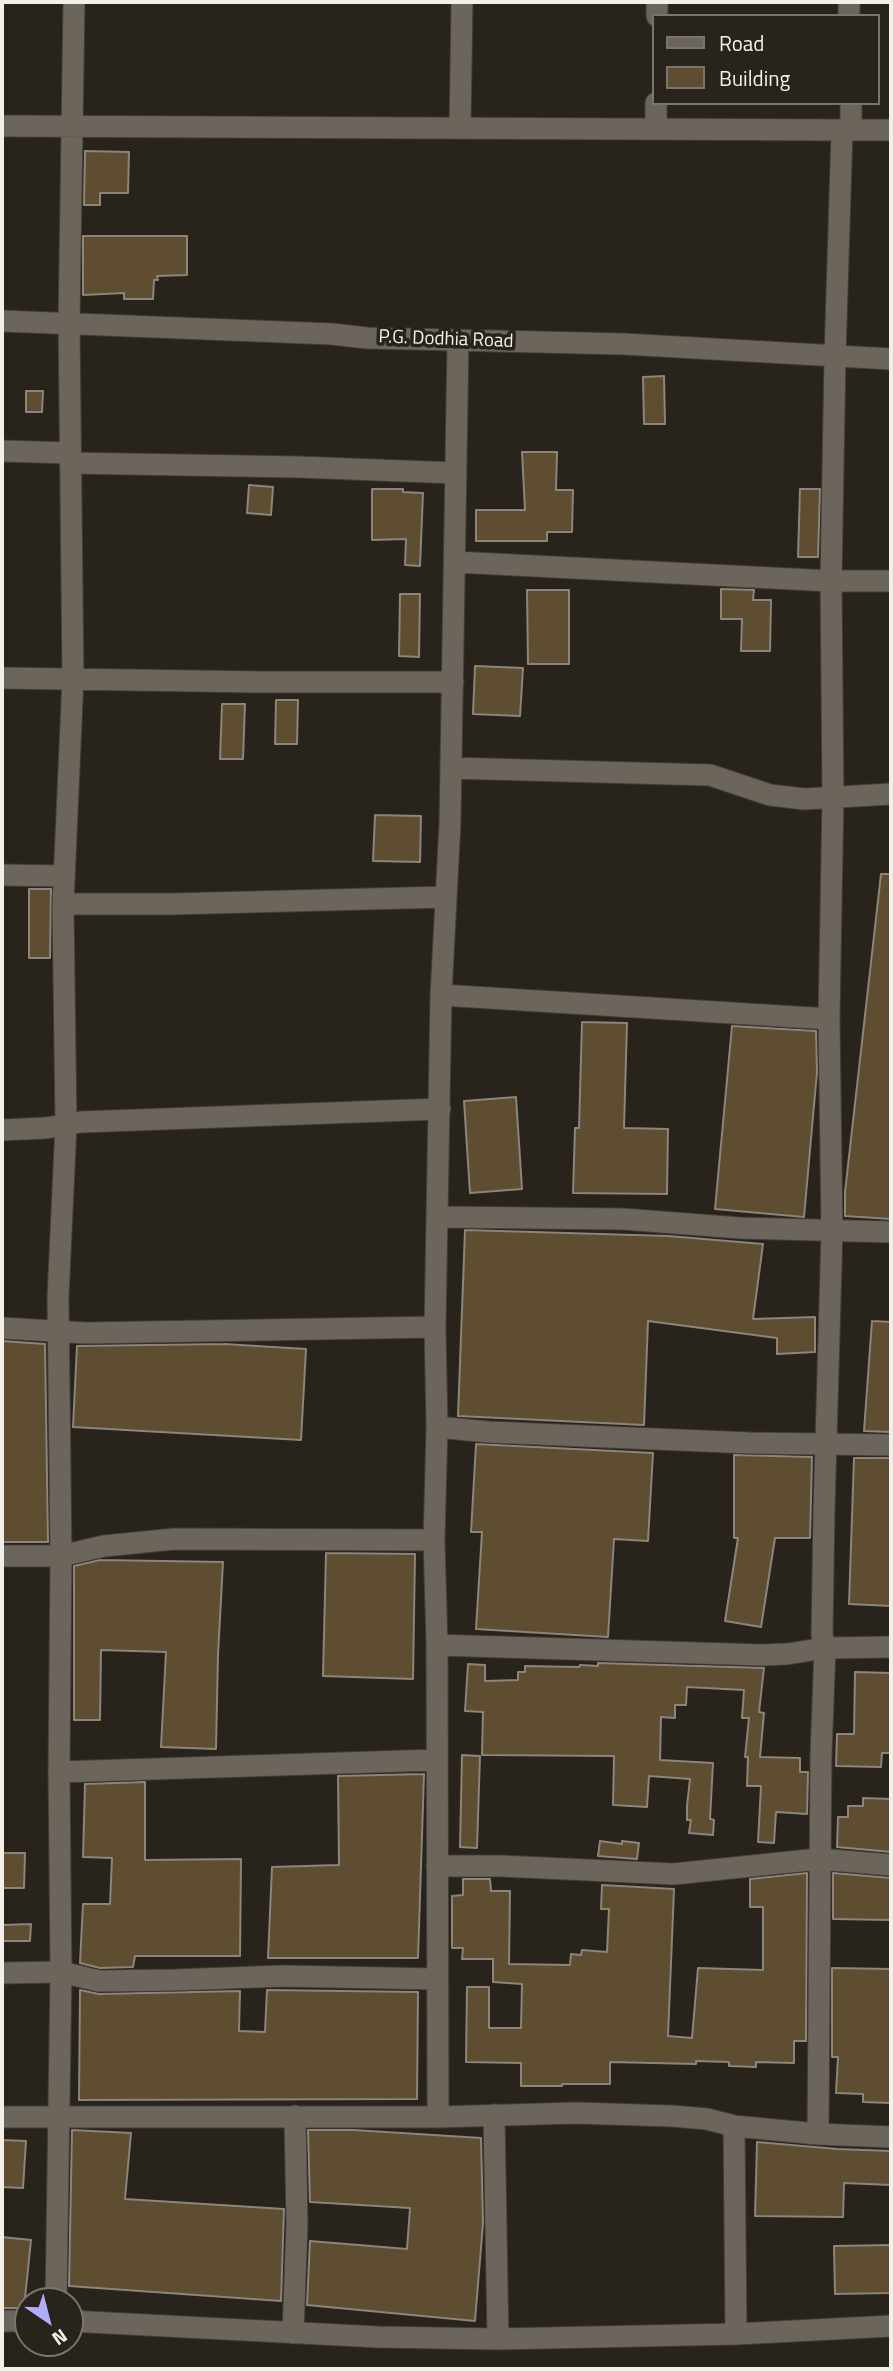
<!DOCTYPE html>
<html>
<head>
<meta charset="utf-8">
<style>
	body { margin:0 }
	#map { position:relative; width:893px; height:2371px; overflow:hidden; background:#28231b; font-family:"Titillium Web",sans-serif }
	canvas { display:block }
	.frame { position:absolute; inset:0; border:4px solid #f3efe9; pointer-events:none }
	.legend { position:absolute; left:652px; top:14px; width:228px; height:91px; box-sizing:border-box; background:#28231b; border:2px solid #79756d; margin:0; padding:9px 12px; list-style:none; font-size:21px; color:#f3efe9 }
	.legend li { display:flex; align-items:center; gap:14px; height:35px }
	.legend b { width:35px; border:2px solid #79756d }
	.north { position:absolute; left:14px; top:2287px; width:70px; height:70px; box-sizing:border-box; background:#28231b; border:2px solid #79756d; border-radius:50%; rotate:145deg; font-size:19px; font-weight:700; line-height:28px; text-align:center; color:#f3efe9 }
	.north::after { content:''; display:block; margin:auto; width:24px; height:32px; background:#b0aefa; clip-path:polygon(50% 0,100% 100%,50% 72%,0 100%) }
</style>
</head>
<body>
<div id="map">
<canvas width="893" height="2371"></canvas>
<div class="frame"></div>
<ul class="legend">
<li><b style="height:9px;background:#6c655c"></b>Road</li>
<li><b style="height:19px;background:#5e4d31"></b>Building</li>
</ul>
<div class="north">N</div>
</div>
<script>
const context = document.querySelector('canvas').getContext('2d');
context.lineJoin = 'round';
function paint(path, color) { context.fillStyle = color; context.fill(path, 'evenodd'); }
const shape = rows => new Path2D(rows.map(r => 'M' + r).join(''));
function stroke(path, color, width, dash) { context.strokeStyle = color; context.lineWidth = width; context.lineCap = dash ? 'butt' : 'round'; context.setLineDash(dash || []); context.stroke(path); }
function label(font, color, halo, rows, align = 'center') {
  context.font = font + ' "Titillium Web",sans-serif'; context.lineWidth = 7; context.setLineDash([]); context.textBaseline = 'middle'; context.strokeStyle = halo; context.fillStyle = color; for (const [text, x, y, turn = 0] of rows) {
    context.save(); context.translate(x, y); context.rotate((+turn || 0) * Math.PI / 180); context.textAlign = isNaN(turn) ? turn : align; if (halo) context.strokeText(text, 0, 0); context.fillText(text, 0, 0); context.restore();
  }
}
const building = shape([
	[85,151,129,152,128,193,100,193,100,205,84,205,85,151],
	[83,236,187,236,187,275,157,276,158,280,154,280,153,299,124,299,124,293,83,295,83,236],
	[664,376,665,424,644,424,643,377,664,376],
	[26,391,43,391,42,412,26,412,26,391],
	[522,452,557,452,556,490,573,490,572,532,547,532,547,541,476,541,476,510,525,510,522,452],
	[249,485,273,487,271,515,247,513,249,485],
	[372,489,403,489,403,492,423,493,420,566,405,565,406,539,372,540,372,489],
	[800,489,820,489,818,557,798,557,800,489],
	[721,589,754,590,753,600,771,600,770,651,741,651,742,619,721,619,721,589],
	[527,590,569,590,569,664,528,664,527,590],
	[400,594,420,594,419,657,399,656,400,594],
	[475,666,523,668,520,716,473,714,475,666],
	[276,700,298,700,297,744,275,744,276,700],
	[222,704,245,704,243,759,220,759,222,704],
	[375,815,421,816,420,862,373,861,375,815],
	[881,874,891,874,891,1219,845,1216,845,1192,881,874],
	[29,889,51,889,50,958,29,958,29,889],
	[582,1022,627,1023,624,1128,668,1129,667,1194,573,1193,575,1128,579,1128,582,1022],
	[732,1026,816,1031,817,1072,804,1217,715,1209,732,1026],
	[516,1097,522,1189,470,1193,464,1101,516,1097],
	[465,1230,668,1236,763,1244,753,1319,815,1317,815,1352,777,1354,777,1338,648,1321,644,1425,458,1416,465,1230],
	[872,1321,891,1322,891,1432,864,1431,872,1321],
	[2,1341,45,1344,48,1542,2,1542,2,1341],
	[224,1344,306,1349,301,1440,73,1427,77,1346,224,1344],
	[476,1444,653,1453,648,1541,614,1539,608,1637,476,1629,482,1532,471,1532,476,1444],
	[734,1455,812,1457,810,1538,775,1538,761,1627,725,1621,738,1538,734,1538,734,1455],
	[854,1458,891,1458,891,1606,849,1604,854,1458],
	[326,1553,415,1554,413,1679,323,1676,326,1553],
	[100,1560,223,1562,218,1655,216,1749,161,1747,166,1652,101,1650,100,1720,74,1720,74,1566,100,1560],
	[598,1663,764,1668,759,1712,764,1713,760,1757,800,1758,800,1772,808,1772,807,1814,776,1812,774,1843,758,1842,761,1786,747,1786,748,1757,745,1757,749,1718,742,1718,744,1690,687,1687,686,1705,675,1705,675,1718,661,1717,660,1760,713,1763,710,1819,714,1820,713,1835,689,1833,691,1820,687,1820,687,1806,690,1779,649,1776,647,1807,613,1805,614,1756,482,1755,483,1712,465,1711,468,1664,485,1665,485,1681,518,1680,518,1672,525,1672,525,1666,579,1667,580,1665,598,1666,598,1663],
	[855,1672,891,1673,891,1753,882,1753,881,1767,836,1766,837,1734,854,1734,855,1672],
	[462,1755,480,1756,477,1848,460,1847,462,1755],
	[424,1774,418,1958,268,1958,272,1867,339,1865,338,1776,424,1774],
	[145,1782,145,1860,241,1859,240,1956,135,1956,133,1967,100,1968,80,1963,83,1904,110,1904,112,1858,83,1857,85,1784,145,1782],
	[863,1798,891,1799,891,1852,837,1847,838,1817,848,1817,848,1806,863,1806,863,1798],
	[600,1841,622,1844,622,1841,639,1843,637,1859,598,1856,600,1841],
	[2,1853,25,1853,24,1888,2,1888,2,1853],
	[807,1873,806,2041,794,2041,794,2063,756,2062,756,2067,729,2066,729,2062,696,2061,696,2064,610,2062,610,2084,562,2084,562,2086,521,2086,521,2063,466,2062,467,1987,489,1987,489,2028,521,2028,522,1984,493,1982,493,1959,462,1959,463,1948,452,1948,452,1896,463,1895,463,1879,490,1879,491,1891,510,1891,509,1964,570,1965,571,1954,581,1955,582,1950,607,1952,609,1909,601,1909,602,1885,674,1889,668,2036,692,2038,698,1968,763,1970,763,1907,750,1907,750,1879,807,1873],
	[833,1873,891,1878,891,1920,833,1919,833,1873],
	[31,1924,30,1941,2,1941,2,1925,31,1924],
	[832,1968,891,1969,891,2103,863,2102,863,2094,836,2093,838,2057,832,2057,832,1968],
	[80,1990,99,1994,240,1991,239,2031,265,2032,267,1990,418,1992,417,2099,79,2100,80,1990],
	[72,2130,131,2133,125,2199,284,2209,281,2301,69,2286,72,2130],
	[308,2130,354,2130,481,2138,483,2223,475,2321,307,2305,310,2241,407,2249,410,2208,310,2202,308,2130],
	[2,2140,26,2141,23,2188,2,2187,2,2140],
	[757,2142,837,2149,891,2151,891,2185,844,2183,843,2217,755,2216,757,2142],
	[2,2237,31,2240,24,2308,2,2308,2,2237],
	[891,2245,891,2293,835,2294,834,2246,891,2245]
]);
paint(building, '#5e4d31');
stroke(building, '#8b857b', 2);
const minor = shape([
	[849,2,849,16],
	[657,16,657,2],
	[851,103,851,130],
	[2,126,842,130],
	[460,128,462,2],
	[656,129,656,103],
	[2,321,332,334,367,338,624,344,891,359],
	[2,451,70,453],
	[70,463,298,467,456,473],
	[455,562,831,581,891,581],
	[2,678,259,682,453,682],
	[451,768,710,775,770,795,804,799,891,794],
	[2,875,64,876],
	[63,904,171,904,446,897],
	[441,995,829,1019],
	[2,1130,46,1128,81,1122,440,1109],
	[438,1217,623,1219,740,1228,891,1232],
	[2,1328,86,1333,435,1327],
	[437,1427,489,1432,750,1443,891,1445],
	[2,1556,61,1556,104,1546,174,1539,434,1540],
	[437,1645,762,1655,787,1654,825,1648,891,1647],
	[59,1772,436,1760],
	[437,1866,501,1866,674,1874,819,1859,891,1865],
	[2,1973,61,1972,99,1981,175,1980,282,1976,437,1979],
	[494,2115,498,2339],
	[2,2117,438,2117,576,2113,672,2116,707,2119,734,2126,736,2334],
	[438,2117,437,1645,434,1540,437,1427,435,1327,441,995,450,823,458,340],
	[734,2126,818,2134,821,1755,825,1648,822,1635,824,1511,832,1231,829,1019,833,796,831,581,835,356,842,130,891,130],
	[818,2134,891,2137],
	[56,2301,61,1972,59,1772,61,1556,58,1297,66,1125,63,904,73,678,69,322,74,2],
	[2,2321,28,2321],
	[70,2321,378,2337,498,2339,736,2334,891,2326],
	[293,2333,297,2224,295,2116]
]);
stroke(minor, '#433e37', 23);
stroke(minor, '#6c655c', 21);
label('19px', '#f3efe9', '#28231b', [
	["P.G. Dodhia Road",446,340,2]
]);
</script>
</body>
</html>
